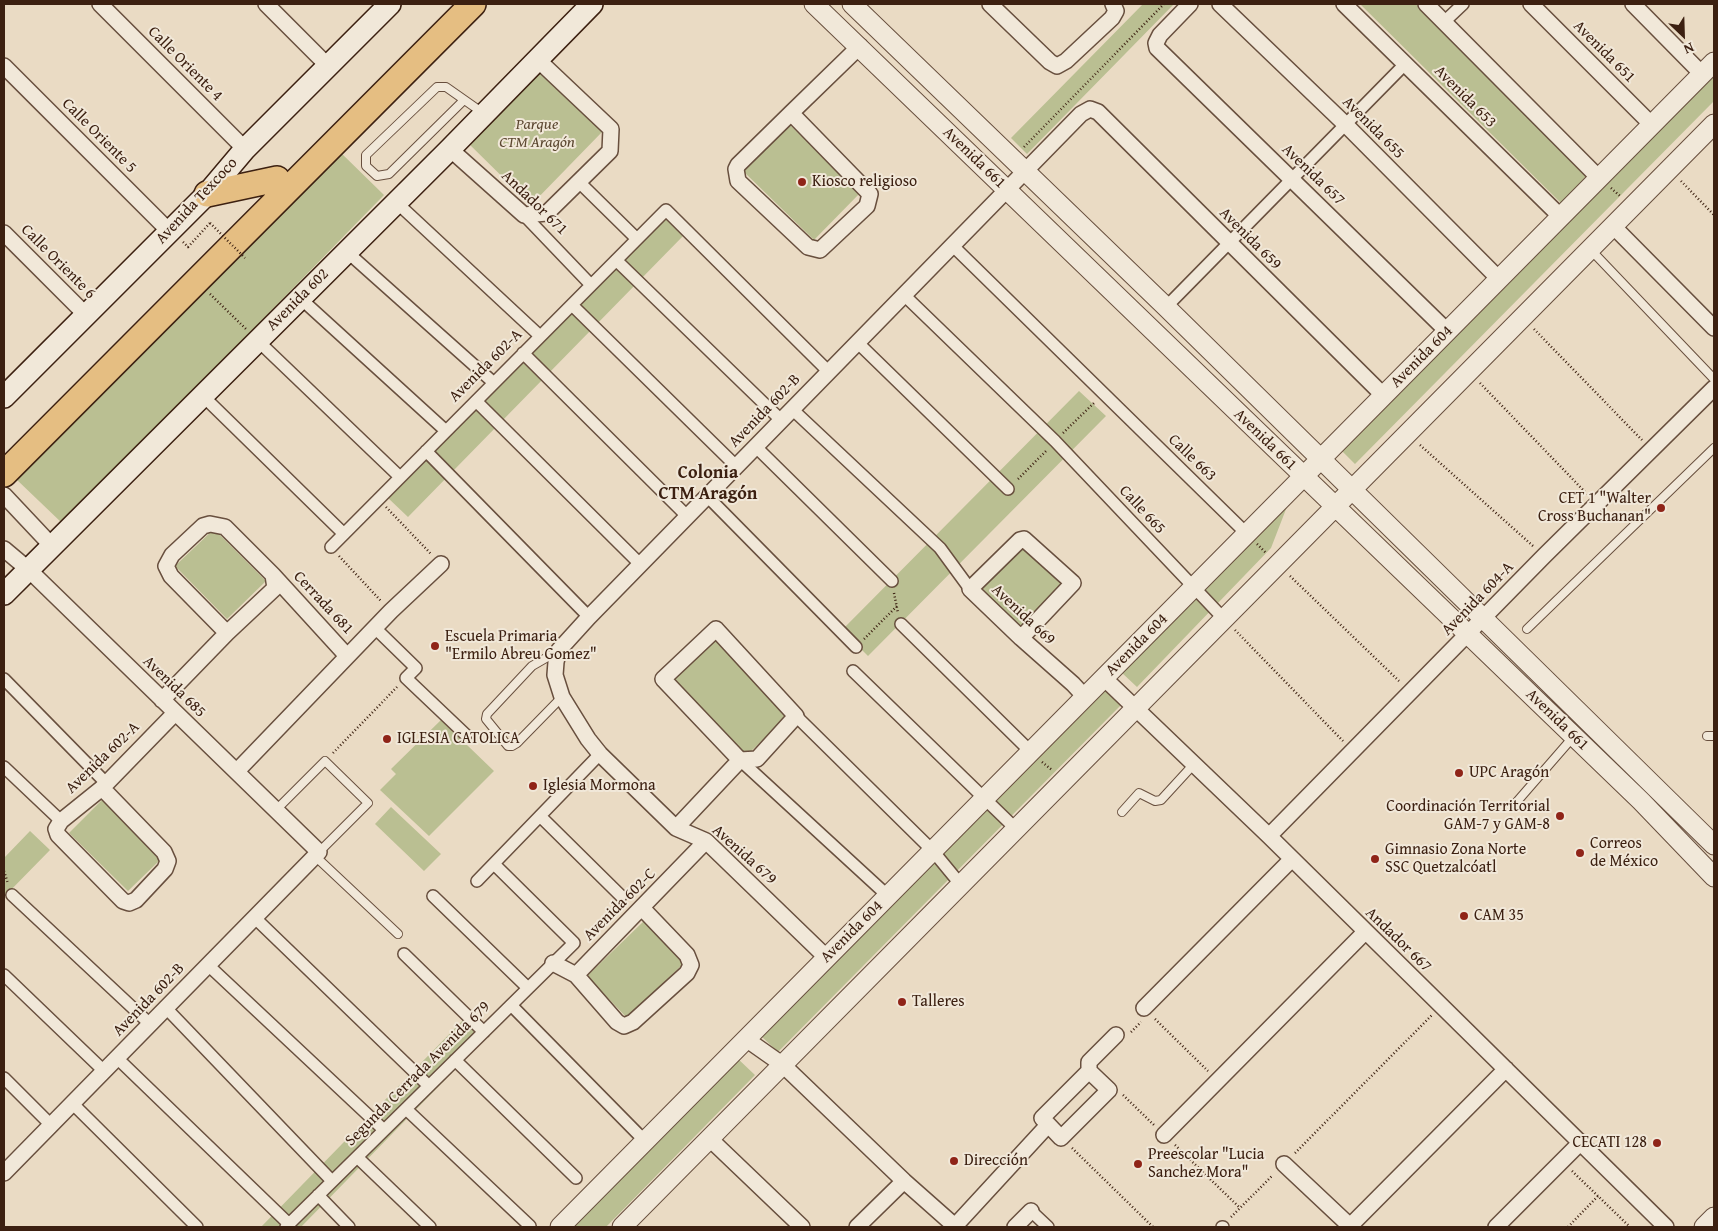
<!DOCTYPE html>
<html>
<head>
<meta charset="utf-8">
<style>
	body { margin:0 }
	#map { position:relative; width:1718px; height:1231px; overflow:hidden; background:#eadbc4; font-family:"Gentium Book Plus",serif }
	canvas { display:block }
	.frame { position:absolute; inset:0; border:5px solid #3c2011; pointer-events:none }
	.north { position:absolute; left:1658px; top:10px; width:50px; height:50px; -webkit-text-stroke:4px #f1e8d9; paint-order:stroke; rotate:156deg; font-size:14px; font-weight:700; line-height:20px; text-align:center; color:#3c2011 }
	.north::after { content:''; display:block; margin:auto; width:18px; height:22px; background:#3c2011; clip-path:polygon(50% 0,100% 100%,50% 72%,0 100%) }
</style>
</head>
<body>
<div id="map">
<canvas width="1718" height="1231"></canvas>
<div class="frame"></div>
<div class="north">N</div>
</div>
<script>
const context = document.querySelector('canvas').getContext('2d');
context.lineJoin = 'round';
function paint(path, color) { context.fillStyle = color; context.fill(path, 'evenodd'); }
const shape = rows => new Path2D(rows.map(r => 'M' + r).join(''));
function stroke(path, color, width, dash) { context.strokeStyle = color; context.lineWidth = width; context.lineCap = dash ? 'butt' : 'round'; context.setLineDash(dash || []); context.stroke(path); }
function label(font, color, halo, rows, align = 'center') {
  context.font = font + ' "Gentium Book Plus",serif'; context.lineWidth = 4; context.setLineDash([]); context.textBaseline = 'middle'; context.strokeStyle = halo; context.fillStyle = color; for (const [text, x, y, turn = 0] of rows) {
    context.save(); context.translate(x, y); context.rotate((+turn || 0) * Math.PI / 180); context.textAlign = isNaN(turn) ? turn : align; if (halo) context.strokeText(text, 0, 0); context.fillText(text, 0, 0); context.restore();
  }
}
paint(shape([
	[1143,4,1174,4,1027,154,1011,138],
	[1360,4,1416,4,1590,176,1562,204],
	[537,69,602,132,531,205,466,141],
	[1714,73,1714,101,1355,464,1342,451],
	[789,124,860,193,814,240,743,171],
	[338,150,384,195,63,524,16,479],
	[663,214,684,235,408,517,387,497],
	[1079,391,1106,416,868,656,842,630],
	[1288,504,1271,548,1137,687,1121,672],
	[214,529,266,581,227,619,175,566],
	[1023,542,1066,585,1020,632,976,589],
	[717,639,790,714,747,755,674,679],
	[1104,689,1121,705,778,1052,761,1036],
	[441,720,494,771,429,836,380,790,396,774,391,769],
	[103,799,162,858,128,891,69,833],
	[391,807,441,854,424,871,375,824],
	[30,831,50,850,4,897,4,858],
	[645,920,685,962,627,1018,587,976],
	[463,1020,484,1040,301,1227,261,1227],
	[736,1057,755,1075,606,1227,570,1227]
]), '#babf92');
const service = shape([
	[464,100,389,174,377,176,366,166,366,155,437,87,446,87,483,113],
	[1590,249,1714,379],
	[1527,629,1714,448],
	[558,651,532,666,487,714,486,719,508,746,512,746,517,743,562,697],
	[1707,736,1714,736],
	[1514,805,1574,736],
	[276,810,325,761,368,803,319,852],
	[1122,812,1139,793,1155,801,1161,800,1194,764],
	[315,856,398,934]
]);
const pedestrian = shape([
	[1444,22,1463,4],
	[579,182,637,239],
	[396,202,540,336],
	[524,215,591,285],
	[952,245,1247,534],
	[346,251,494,383],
	[616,260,781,420],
	[903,294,1055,441,1224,619],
	[300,298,446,431],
	[572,305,736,466],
	[1166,307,1406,63],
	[257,340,400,477],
	[857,342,1008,489],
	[523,353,687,516],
	[203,396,344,534],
	[476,401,640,564],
	[792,409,940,548,970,589],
	[755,446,892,581],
	[426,451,589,617],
	[707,496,856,647],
	[331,547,666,210,828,371],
	[901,624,1031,752],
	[375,628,416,668,406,678,466,735],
	[853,671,1016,829],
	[4,679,106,783],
	[796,716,933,851,961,885],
	[740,760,888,896],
	[4,767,61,821],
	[540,816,621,896],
	[477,881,600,754],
	[12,895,150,1024],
	[433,896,528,988],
	[255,918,429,1086],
	[404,954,484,1032],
	[208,965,384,1130],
	[4,975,104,1071],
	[511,1005,638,1134],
	[166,1008,332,1181],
	[117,1058,289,1224],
	[455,1060,576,1178],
	[4,1078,51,1125],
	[72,1103,197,1227],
	[406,1109,530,1226],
	[357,1157,430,1227],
	[318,1195,349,1227],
	[1031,1211,1048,1227],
	[286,1227,574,943,494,864],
	[1222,1227,1223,1227]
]);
const minor = shape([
	[100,4,245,149],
	[266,4,327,65],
	[990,4,1050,62,1057,66,1066,61,1112,18,1116,11,1113,4],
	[1190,4,1160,35,1156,43,1157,48,1447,331],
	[1220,4,1346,125,1499,279],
	[1344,4,1561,217],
	[1426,4,1599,178],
	[1531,4,1652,125],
	[1633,4,1702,74],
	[4,66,170,232],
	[791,113,870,194,867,206,820,250,808,247,738,181,736,169,738,165,791,113,860,46],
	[450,149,524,215,547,213,610,151,611,129,537,59],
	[1613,226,1714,328],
	[4,233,87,316],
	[4,495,52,546],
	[4,549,29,570,319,852,4,1173],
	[273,575,347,656],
	[716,629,796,716,757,759,740,760,663,679,716,629],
	[1021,638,1073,583,1024,539,1020,540,970,589,1021,638,1073,684,1085,697],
	[1104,678,1269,836,1666,1227],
	[162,700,227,633,275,588,273,575,225,527,210,524,203,526,172,555,166,566,171,576,227,633],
	[237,771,391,611,441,564],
	[102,788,164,852,168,861,165,869,136,900,129,903,123,901,58,835,56,829,61,821,102,788,175,713],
	[676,828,740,760],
	[1269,836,1544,556,1714,388],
	[827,958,706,841,676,828,600,754,588,739,562,697,555,675,556,662,559,650,589,617,1081,114,1090,109,1098,112,1384,396],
	[553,963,576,975,706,841],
	[576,975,617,1022,624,1026,633,1022,687,973,691,965,687,955,642,908],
	[1144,1008,1292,859],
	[746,1039,783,1065,904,1181,956,1227],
	[1089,1071,1109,1090,1061,1138,1042,1118,1089,1071],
	[1089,1071,1089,1062,1116,1035],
	[1164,1135,1365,932],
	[710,1139,802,1227],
	[1284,1164,1351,1227],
	[955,1226,1048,1125],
	[1350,1226,1506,1069],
	[857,1227,904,1181],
	[1015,1227,1031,1211],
	[1496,1227,1581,1142]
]);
const tertiary = shape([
	[814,4,1641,801,1714,877],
	[852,4,1166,307,1714,845],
	[560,1227,1714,62],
	[622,1227,1714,124],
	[1704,1227,1714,1217]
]);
const secondary = shape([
	[4,397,207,194,245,149,390,4],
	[4,594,450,149,592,4]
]);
const primary = shape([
	[207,194,277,179],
	[4,474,473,4]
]);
stroke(service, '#684f3e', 10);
stroke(pedestrian, '#684f3e', 14);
stroke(minor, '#684f3e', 18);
stroke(tertiary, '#684f3e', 21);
stroke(secondary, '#3c2011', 24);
stroke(primary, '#3c2011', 28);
stroke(shape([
	[1024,147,1164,4],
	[1681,181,1714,215],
	[1611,188,1620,196],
	[183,242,188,247,210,223],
	[210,294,246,329],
	[1534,329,1642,440],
	[1480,383,1587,494],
	[1063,433,1095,402],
	[1420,445,1533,546],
	[1018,479,1047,450],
	[386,507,431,554],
	[1257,544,1266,553],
	[339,556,381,601],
	[1290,576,1399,681],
	[894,593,898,613],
	[1235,630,1343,741],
	[864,639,897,606],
	[333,753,397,687],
	[1042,762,1052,770],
	[4,871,8,884],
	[1155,1019,1208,1071],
	[1131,1032,1141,1022],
	[1123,1095,1155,1126],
	[1175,1145,1240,1208],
	[1072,1148,1153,1227],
	[1295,1153,1432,1015],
	[1572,1171,1630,1227],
	[1231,1217,1273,1175],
	[1568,1227,1598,1196]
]), '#3c2011', 2.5, [1, 2.5]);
stroke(service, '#f1e8d9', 8);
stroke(pedestrian, '#f1e8d9', 11);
stroke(minor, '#f1e8d9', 15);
stroke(tertiary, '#f1e8d9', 19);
stroke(secondary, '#f1e8d9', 21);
stroke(primary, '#e5be82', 25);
stroke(shape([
	[210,223,245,258]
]), '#3c2011', 2.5, [1, 2.5]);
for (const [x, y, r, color] of [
	[802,182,5,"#8f2418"],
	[1661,508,5,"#8f2418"],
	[435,646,5,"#8f2418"],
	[387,739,5,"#8f2418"],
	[1459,773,5,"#8f2418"],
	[533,786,5,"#8f2418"],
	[1560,816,5,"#8f2418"],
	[1580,853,5,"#8f2418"],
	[1375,859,5,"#8f2418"],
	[1464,916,5,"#8f2418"],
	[902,1002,5,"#8f2418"],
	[1657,1143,5,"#8f2418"],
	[954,1161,5,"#8f2418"],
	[1138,1164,5,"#8f2418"]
]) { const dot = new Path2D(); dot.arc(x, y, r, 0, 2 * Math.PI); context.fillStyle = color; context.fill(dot); stroke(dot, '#f1e8d9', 2); }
label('16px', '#3c2011', '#f1e8d9', [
	["Avenida 651",1604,52,45],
	["Calle Oriente 4",185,64,45],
	["Avenida 653",1465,97,45],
	["Avenida 655",1373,128,45],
	["Calle Oriente 5",99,136,45],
	["Avenida 661",974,158,44],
	["Avenida 657",1313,175,44],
	["Avenida Texcoco",197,201,-47],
	["Andador 671",534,203,44],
	["Avenida 659",1250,239,45],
	["Calle Oriente 6",58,262,45],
	["Avenida 602",298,300,-45],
	["Avenida 604",1422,357,-45],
	["Avenida 602-A",486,366,-45],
	["Avenida 602-B",765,411,-46],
	["Avenida 661",1265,440,44],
	["Calle 663",1192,458,44],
	["Calle 665",1142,510,47],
	["Avenida 604-A",1478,599,-46],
	["Cerrada 681",323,603,47],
	["Avenida 669",1023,615,43],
	["Avenida 604",1137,645,-45],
	["Avenida 685",174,687,44],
	["Avenida 661",1557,720,44],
	["Avenida 602-A",103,758,-44],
	["Avenida 679",744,855,42],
	["Avenida 602-C",620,905,-45],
	["Avenida 604",852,932,-45],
	["Andador 667",1398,940,44],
	["Avenida 602-B",149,1000,-46],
	["Segunda Cerrada Avenida 679",418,1074,-45]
]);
label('italic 16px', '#5c4831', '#f1e8d9', [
	["Parque",537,125],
	["CTM Aragón",537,143]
]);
label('16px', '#3c2011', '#f1e8d9', [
	["Kiosco religioso",812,182],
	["CET 1 \"Walter",1651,499,"right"],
	["Cross Buchanan\"",1651,517,"right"],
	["Escuela Primaria",445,637],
	["\"Ermilo Abreu Gomez\"",445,655],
	["IGLESIA CATOLICA",397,739],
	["UPC Aragón",1469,773],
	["Iglesia Mormona",543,786],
	["Coordinación Territorial",1550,807,"right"],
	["GAM-7 y GAM-8",1550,825,"right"],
	["Correos",1590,844],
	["de México",1590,862],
	["Gimnasio Zona Norte",1385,850],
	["SSC Quetzalcóatl",1385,868],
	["CAM 35",1474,916],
	["Talleres",912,1002],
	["CECATI 128",1647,1143,"right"],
	["Preescolar \"Lucia",1148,1155],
	["Sanchez Mora\"",1148,1173],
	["Dirección",964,1161]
], 'left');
label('bold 18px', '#3c2011', '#f1e8d9', [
	["Colonia",708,473],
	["CTM Aragón",708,494]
]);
</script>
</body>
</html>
